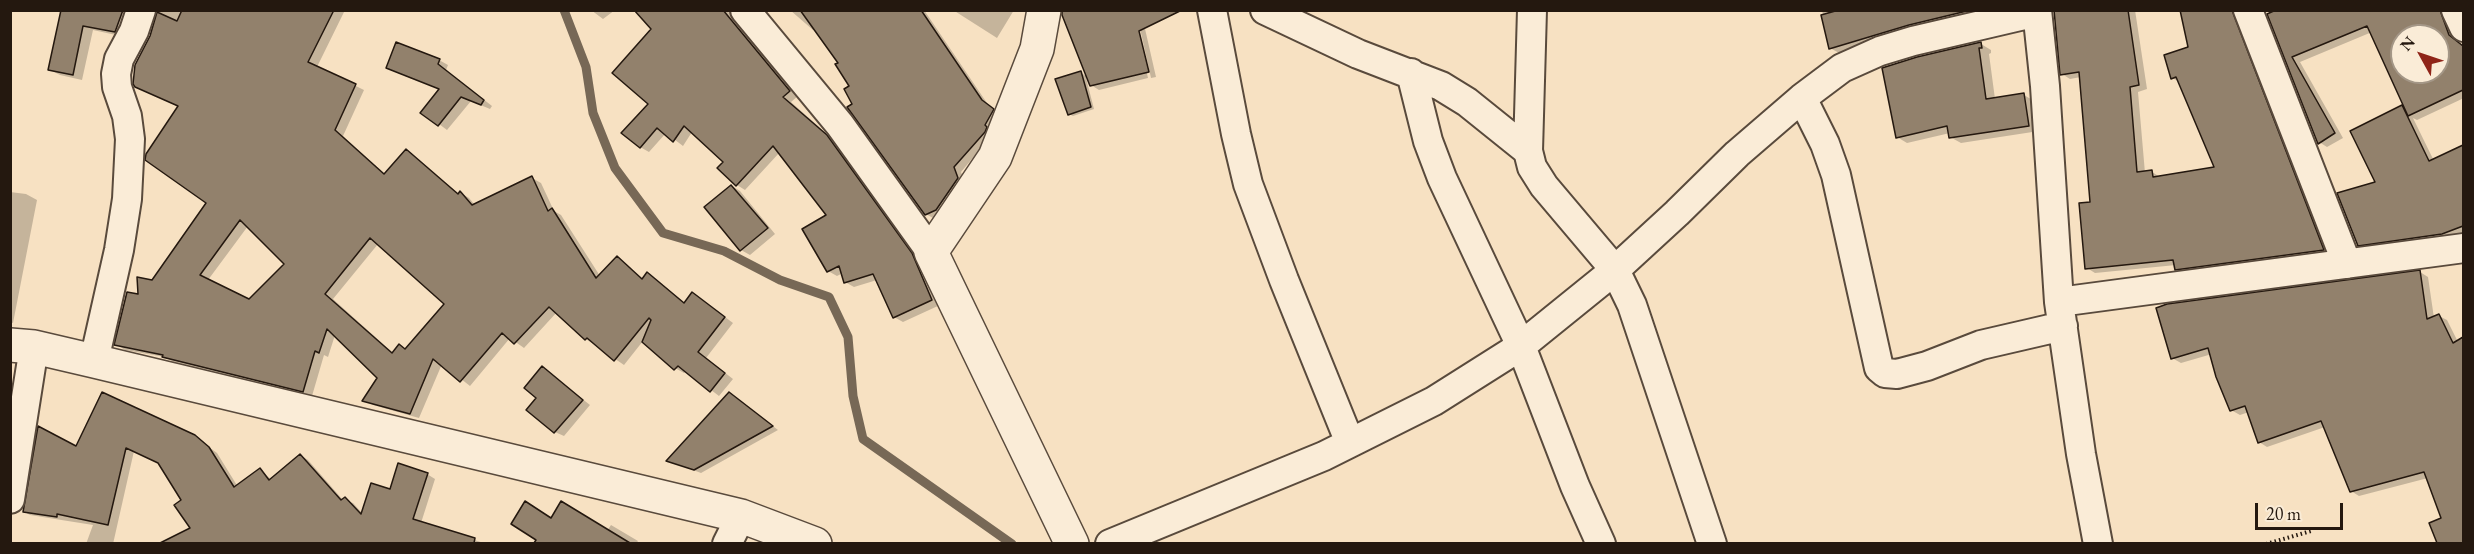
<!DOCTYPE html>
<html>
<head>
<meta charset="utf-8">
<style>
	body { margin:0 }
	#map { position:relative; width:2474px; height:554px; overflow:hidden; background:#f7e1c2; font-family:"EB Garamond",serif }
	canvas { display:block }
	.frame { position:absolute; inset:0; border:12px solid #24180f; pointer-events:none }
	.north { position:absolute; left:2390px; top:24px; width:60px; height:60px; box-sizing:border-box; background:#faecd7; border:2px solid #a49787; border-radius:50%; rotate:310deg; font-size:16px; font-weight:700; line-height:24px; text-align:center; color:#24180f }
	.north::after { content:''; display:block; margin:auto; width:21px; height:27px; background:#8f2418; clip-path:polygon(50% 0,100% 100%,50% 72%,0 100%) }
	.scale { position:absolute; left:2255px; top:503px; width:88px; height:27px; box-sizing:border-box; border:3px solid #24180f; border-top:0; padding-left:8px; font-size:18px; line-height:21px; white-space:nowrap; color:#24180f; -webkit-text-stroke:4px #faecd7; paint-order:stroke }
</style>
</head>
<body>
<div id="map">
<canvas width="2474" height="554"></canvas>
<div class="frame"></div>
<div class="north">N</div>
<div class="scale">20 m</div>
</div>
<script>
const context = document.querySelector('canvas').getContext('2d');
context.lineJoin = 'round';
function paint(path, color) { context.fillStyle = color; context.fill(path, 'evenodd'); }
const shape = rows => new Path2D(rows.map(r => 'M' + r).join(''));
function stroke(path, color, width, dash) { context.strokeStyle = color; context.lineWidth = width; context.lineCap = dash ? 'butt' : 'round'; context.setLineDash(dash || []); context.stroke(path); }
paint(shape([
	[62,10,132,10,125,37,93,30,82,80,60,75,50,70],
	[158,10,345,10,317,67,364,90,343,136,386,175,406,151,459,194,461,193,469,198,475,205,532,178,541,183,554,211,561,215,600,276,617,258,643,279,647,274,656,279,685,303,701,299,733,323,706,358,733,379,719,396,686,371,684,373,675,368,643,341,624,365,586,339,557,312,524,348,510,338,470,386,442,364,419,418,373,405,364,400,379,378,335,335,328,357,324,355,312,396,173,362,165,357,125,350,116,344,139,296,153,282,208,202,179,107,136,87],
	[248,226,286,264,250,301,208,280],
	[378,244,446,304,406,350,393,353,333,299],
	[591,10,615,10,603,19],
	[636,10,726,10,738,20,798,96,791,102,836,142,920,260,940,305,903,322,894,317,877,280,854,287,845,282,843,273,837,276,828,271,828,216,780,152,745,190,737,185,725,162,692,132,683,146,666,133,649,152,640,147,650,104,653,29],
	[790,10,845,10,813,30],
	[890,10,924,10,989,106,1000,114,991,136,961,172,965,182,944,214,933,218,926,214,854,104,859,77],
	[953,10,1014,10,997,38],
	[1063,10,1137,10,1143,20,1156,77,1151,78,1137,15,1134,15,1148,78,1099,90,1091,85,1088,77,1086,78,1094,109,1073,116,1069,114,1057,80,1081,73,1088,77],
	[1822,10,2004,10,1841,54,1830,48],
	[2071,10,2135,10,2147,89,2138,92,2145,173,2152,172,2160,177,2216,168,2180,82,2172,78,2190,48,2181,10,2241,10,2331,254,2185,274,2176,269,2176,265,2095,273,2087,268,2092,203,2081,77,2070,79,2062,74],
	[2268,10,2449,10,2449,23,2462,45,2464,45,2464,98,2417,120,2413,118,2434,161,2464,147,2464,234,2451,238,2367,250,2359,245,2402,107,2406,109,2372,32,2300,62,2343,138,2327,147,2319,142],
	[2402,36,2438,36,2438,72,2402,72],
	[1981,44,1991,50,1991,53,1989,54,1995,99,2024,95,2034,101,2039,131,1961,143,1950,137,1950,133,1907,143,1897,137,1890,109],
	[439,60,448,65,446,70,492,106,490,109,471,101,447,130,423,112,441,90,388,68],
	[732,186,740,191,775,234,750,255,741,250],
	[10,192,26,194,37,200,13,323,10,322],
	[2420,272,2428,277,2434,318,2439,316,2447,320,2458,342,2464,339,2464,544,2439,544,2431,524,2443,519,2428,478,2359,496,2351,491,2325,427,2267,447,2259,442,2249,412,2240,415,2231,410,2212,354,2181,363,2172,358],
	[543,368,590,405,564,436,555,432,538,397],
	[736,398,778,430,701,473,669,461],
	[194,436,217,453,238,487,260,470,272,480,300,455,308,460,343,500,353,503,363,514,391,491,427,474,435,479,421,523,487,544,163,544,192,529,183,501,160,463,134,451,113,544,86,544,93,525,30,515,23,511,77,448],
	[551,519,607,531,611,525,638,541,636,544,544,544,513,524]
]), '#0003');
stroke(shape([
	[564,10,586,67,593,113,615,168,663,233,724,251,780,280,829,297,848,337,853,396,863,439,1012,544]
]), '#776856', 9);
const building = shape([
	[61,10,123,10,115,32,83,26,73,75,48,70,61,10],
	[182,10,334,10,308,62,356,84,335,130,384,174,406,149,458,194,460,191,472,205,532,176,548,211,552,208,596,278,617,256,642,279,647,272,684,303,692,292,725,317,698,352,725,373,710,392,678,366,674,370,642,342,651,320,649,318,614,361,587,338,585,340,549,307,514,344,502,333,460,382,433,359,410,414,362,401,377,378,327,329,319,353,315,351,303,392,162,357,163,355,114,345,127,292,138,294,137,277,152,280,206,203,145,160,146,154,178,106,135,87,133,84,135,65,150,36,157,12,177,21,182,10],
	[240,220,284,264,249,299,200,275,240,220],
	[370,238,444,304,405,349,399,344,392,353,325,294,370,238],
	[634,10,723,10,790,91,783,97,827,135,912,253,932,300,893,318,873,274,844,283,839,266,827,272,802,229,826,215,773,146,736,186,717,168,723,162,684,126,673,142,657,128,640,148,621,133,648,104,612,73,651,29,634,10],
	[800,10,921,10,982,100,994,109,985,125,987,127,985,132,954,167,958,178,936,210,925,215,847,107,852,104,844,89,849,86,835,64,838,63,800,10],
	[1062,10,1182,10,1139,31,1149,72,1090,86,1062,15,1062,10],
	[1839,10,1971,10,1909,25,1829,49,1821,15,1839,10],
	[2054,10,2128,10,2139,85,2130,87,2137,172,2152,170,2153,177,2214,167,2176,77,2171,79,2164,55,2188,47,2180,10,2232,10,2324,250,2175,270,2173,260,2085,269,2079,203,2090,202,2079,72,2060,75,2054,10],
	[2276,10,2440,10,2449,35,2463,46,2463,90,2408,116,2367,26,2292,57,2335,133,2318,144,2267,14,2276,10],
	[2402,36,2438,36,2438,72,2402,72,2402,36],
	[396,42,440,59,438,64,484,100,481,105,461,97,438,126,420,113,439,89,386,68,396,42],
	[1981,42,1982,48,1979,48,1986,99,2024,93,2029,126,1949,138,1947,126,1896,138,1882,68,1917,57,1981,42],
	[1081,71,1091,107,1068,115,1055,79,1081,71],
	[2402,105,2429,161,2463,145,2463,226,2442,234,2358,246,2337,193,2375,182,2350,131,2402,105],
	[731,185,768,228,740,251,704,207,731,185],
	[2420,270,2427,319,2439,314,2453,343,2463,337,2463,543,2437,543,2429,523,2441,518,2424,472,2350,492,2321,421,2258,443,2245,406,2230,411,2216,377,2208,348,2171,359,2156,308,2167,304,2420,270],
	[542,366,583,400,554,433,526,410,536,398,524,388,542,366],
	[102,392,195,435,209,447,234,487,260,468,269,480,300,454,341,500,345,497,361,514,371,483,390,489,398,463,428,473,413,519,475,538,474,543,160,543,190,528,174,505,181,500,158,463,126,448,108,525,57,514,57,517,23,512,38,426,76,446,102,392],
	[729,392,773,426,694,470,666,461,729,392],
	[525,501,551,518,561,501,630,543,534,543,536,540,511,524,525,501]
]);
paint(building, '#92816c');
stroke(building, '#24180f', 1.5);
const minor = shape([
	[745,10,840,125,931,252],
	[1212,10,1236,134,1248,184,1284,280,1350,443],
	[1265,10,1358,54,1441,86,1467,102,1528,151],
	[1532,10,1528,151,1532,167,1544,186,1615,270,1632,305,1712,544],
	[2037,10,2045,86,2059,302,2081,454,2098,544],
	[2248,10,2347,264],
	[2456,10,2464,27],
	[1411,73,1428,141,1442,178,1521,346,1575,486,1601,544],
	[1802,98,1825,144,1836,175,1879,368,1885,373,1897,374,1927,366,1981,345,2063,326],
	[2059,302,2464,248],
	[94,361,119,250,127,199,130,139,127,116,117,87,116,74,119,59,134,31,141,10],
	[10,499,34,347],
	[727,544,741,516],
	[1110,544,1324,456,1434,401,1521,346,1615,270,1677,213,1737,154,1802,98,1842,68,1880,51,1913,41,2037,12]
]);
const tertiary = shape([
	[1044,10,1037,49,995,157,931,252,1072,544],
	[10,345,34,347,94,361,741,516,815,544]
]);
stroke(minor, '#594a3c', 32);
stroke(tertiary, '#594a3c', 36);
stroke(shape([
	[2266,544,2311,531]
]), '#24180f', 4, [1.5, 3]);
stroke(minor, '#faecd7', 28);
stroke(tertiary, '#faecd7', 33);
</script>
</body>
</html>
